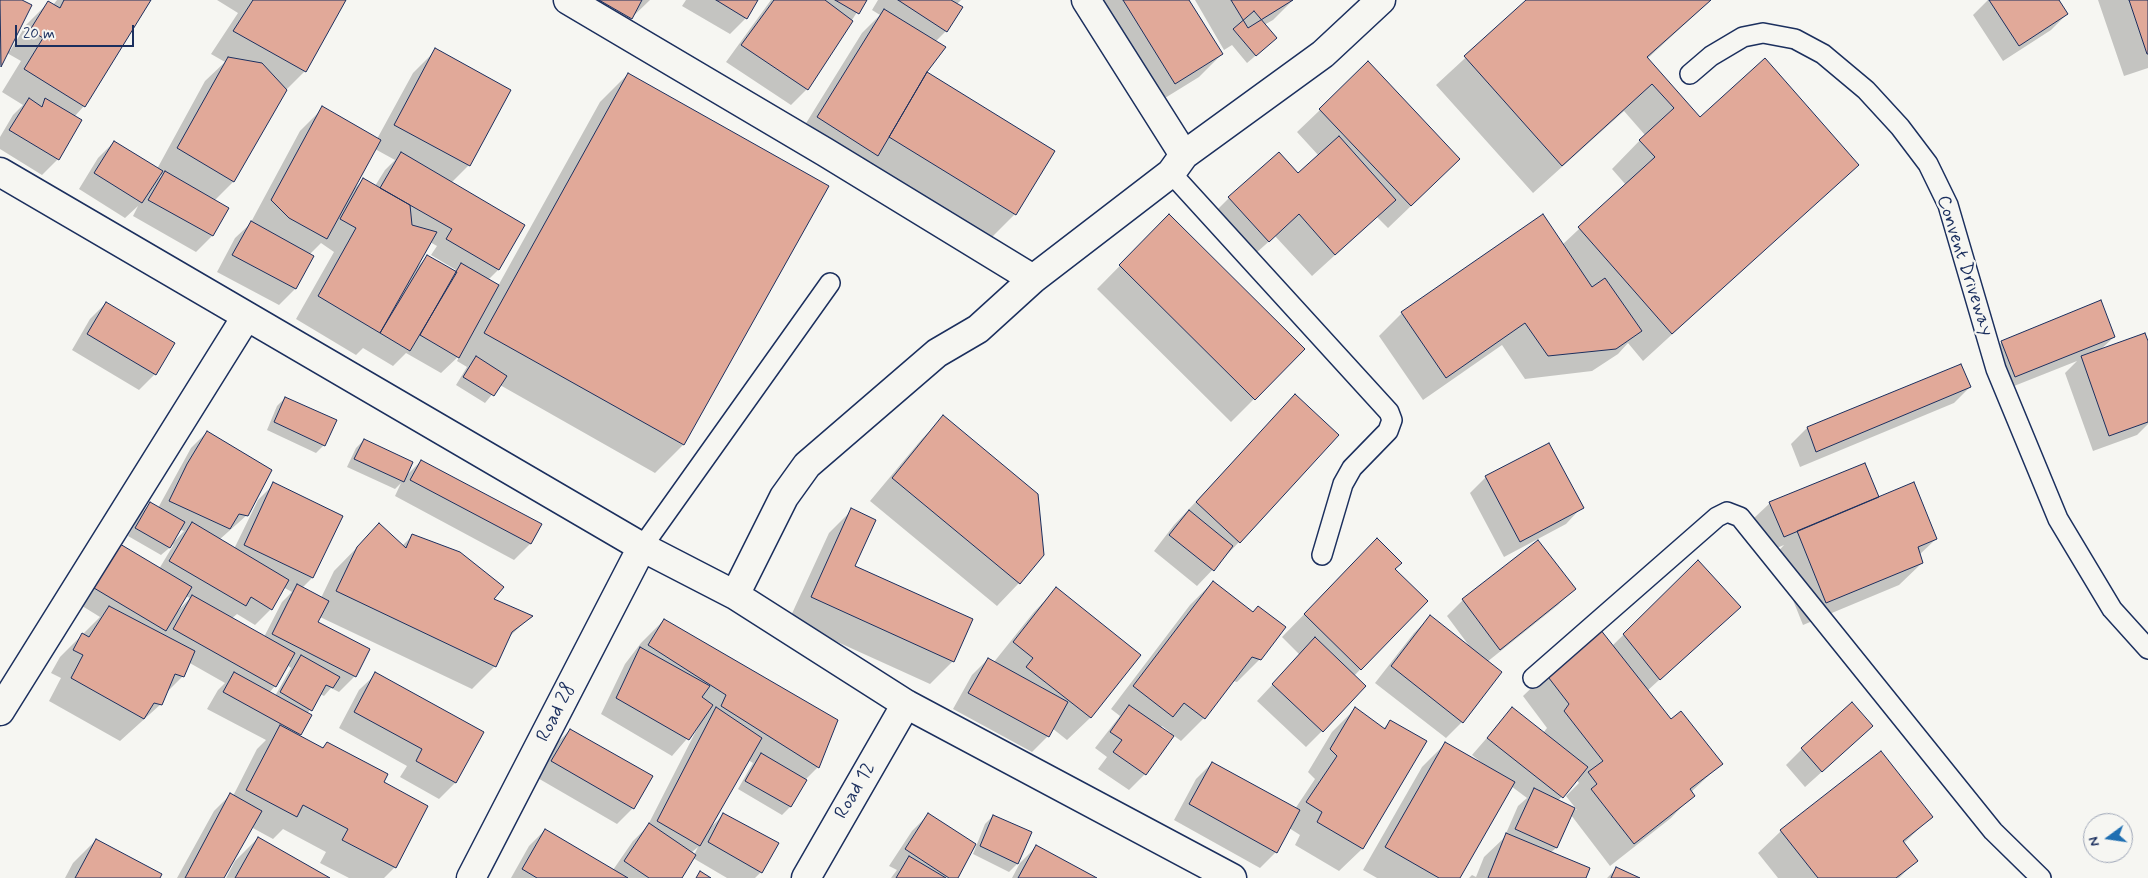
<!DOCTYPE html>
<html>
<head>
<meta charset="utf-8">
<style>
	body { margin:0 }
	#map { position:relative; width:2148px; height:878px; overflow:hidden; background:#f6f6f2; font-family:Mynerve,sans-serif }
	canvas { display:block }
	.north { position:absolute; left:2083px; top:813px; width:50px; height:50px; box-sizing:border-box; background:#f6f6f2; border:1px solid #9ea6b7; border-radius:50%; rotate:256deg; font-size:14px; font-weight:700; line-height:20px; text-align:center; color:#1b2f5e }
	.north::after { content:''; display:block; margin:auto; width:18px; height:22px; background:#1f6fb2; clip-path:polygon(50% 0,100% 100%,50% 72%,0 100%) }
	.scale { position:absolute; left:15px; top:25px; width:119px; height:22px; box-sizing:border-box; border:2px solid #1b2f5e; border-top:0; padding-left:6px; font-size:15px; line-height:18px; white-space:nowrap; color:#1b2f5e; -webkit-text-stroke:4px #f6f6f2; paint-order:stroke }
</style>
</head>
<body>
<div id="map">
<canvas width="2148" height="878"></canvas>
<div class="north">N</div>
<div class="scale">20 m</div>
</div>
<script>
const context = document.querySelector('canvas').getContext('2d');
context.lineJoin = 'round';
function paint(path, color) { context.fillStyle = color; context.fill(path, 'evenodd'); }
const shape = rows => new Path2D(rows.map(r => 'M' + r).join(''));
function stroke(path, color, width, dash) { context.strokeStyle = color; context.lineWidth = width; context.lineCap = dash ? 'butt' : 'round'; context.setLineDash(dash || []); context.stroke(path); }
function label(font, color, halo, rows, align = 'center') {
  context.font = font + ' Mynerve,sans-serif'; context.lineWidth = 4.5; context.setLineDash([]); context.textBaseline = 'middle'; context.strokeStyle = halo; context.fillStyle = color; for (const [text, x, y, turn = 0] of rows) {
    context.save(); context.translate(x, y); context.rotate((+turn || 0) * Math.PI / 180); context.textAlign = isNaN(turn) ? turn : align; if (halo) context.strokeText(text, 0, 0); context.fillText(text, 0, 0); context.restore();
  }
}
paint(shape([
	[0,0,19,0,8,50,10,51,26,25,48,3,53,5,57,0,149,0,84,106,74,117,58,159,42,175,0,149,0,137,13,115,23,105,2,92,21,61,7,53,0,66],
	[217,0,345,0,305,71,284,92,233,182,214,201,227,208,212,236,196,252,133,216,138,206,125,218,79,189,98,158,114,142,157,169,205,81,225,62,211,54,238,13],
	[160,174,162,175,155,182],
	[577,0,650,0,623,26],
	[686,0,757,0,746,18,730,34,682,6],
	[771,0,865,0,807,89,791,105,726,62],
	[878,0,961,0,956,5,946,31,935,42,925,73,1015,214,992,237,870,162,854,178,795,141,862,33,880,15,872,10],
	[1087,0,1188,0,1222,54,1199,77,1152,106],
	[1195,0,1293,0,1273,20,1264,25,1267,46,1247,63,1232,45,1224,50],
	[1528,0,1711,0,1647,59,1700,119,1857,165,1643,361,1628,343,1618,354,1592,371,1525,379,1502,345,1423,400,1379,336,1402,313,1562,245,1626,185,1612,169,1645,135,1624,111,1533,193,1436,85],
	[1988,0,2057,0,2067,14,2051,30,2003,61,1973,15],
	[2098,0,2148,0,2148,68,2124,76],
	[436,50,469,165,451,183,498,270,488,280,498,286,600,102,628,74,827,186,683,445,655,473,500,385,485,403,456,385,467,367,457,361,460,355,441,373,406,353,393,366,363,348,356,355,296,319,334,252,321,243,309,255,312,256,295,289,279,305,217,272,235,238,250,224,300,131,323,108,377,139,413,73],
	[375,149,395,160,385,170,375,186,363,180,353,190],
	[430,242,437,246,431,255,456,270,454,272,428,256,417,267],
	[1320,110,1436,182,1388,228,1377,217,1312,276,1275,236,1245,263,1207,220,1229,198,1298,175,1319,156,1297,132],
	[1169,216,1304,349,1231,422,1097,289],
	[106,303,173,344,155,374,139,390,72,350,90,319],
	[2114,337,2100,350,2148,345,2148,424,2137,435,2093,451,2065,373,2077,361,1999,392,1985,358,2002,342],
	[1961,365,1970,387,1954,403,1800,467,1791,444,1807,428],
	[1295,396,1239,542,1197,586,1154,551,1174,525],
	[285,398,324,445,316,453,267,430,277,406],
	[943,417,1019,583,997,606,870,501,921,440],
	[207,432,247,515,219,540,234,549,258,500,274,484,312,578,302,588,321,598,334,571,379,525,402,546,412,536,492,599,531,616,507,639,495,666,472,689,320,617,317,623,355,676,339,692,331,688,324,696,320,694,307,714,310,715,298,736,322,748,327,744,382,783,395,867,384,878,349,878,320,863,326,852,283,829,273,839,251,827,223,878,177,878,214,811,230,795,233,796,257,749,266,740,207,709,218,690,225,683,188,662,183,676,165,694,161,704,120,741,49,701,61,678,51,673,60,657,100,617,79,604,120,546,159,569,174,544,161,555,128,536,142,512,150,504,158,508,191,448],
	[179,529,184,531,172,544],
	[283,587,292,592,282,602,264,637,231,619,237,614,255,625,271,609],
	[185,596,190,598,177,612],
	[287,665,291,668,275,696,269,693,275,686],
	[364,440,405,477,421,461,540,525,530,544,514,560,395,496,401,483,395,489,347,467,356,448],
	[1486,477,1582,507,1566,524,1504,557,1470,493],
	[1878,498,1936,539,1919,555,1922,563,1899,585,1803,625,1775,555,1784,545,1767,552,1753,519,1770,503],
	[852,510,854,566,971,620,953,661,930,684,789,620,829,533],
	[1538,542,1574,589,1558,605,1487,662,1462,722,1446,738,1375,683,1414,633,1430,617,1470,647,1447,616,1463,600],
	[1698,562,1739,607,1647,691,1670,721,1721,764,1691,792,1693,795,1671,818,1610,866,1571,815,1556,848,1550,853,1584,878,1469,878,1472,875,1476,877,1484,857,1504,838,1518,806,1527,798,1511,786,1458,878,1377,878,1363,870,1422,767,1445,744,1487,767,1472,755,1512,709,1543,733,1547,728,1523,696,1546,674,1612,646],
	[1576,779,1579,783,1566,796,1577,810,1558,801],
	[1354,563,1394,570,1426,601,1354,676,1322,731,1306,747,1257,701,1300,655,1282,637],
	[1213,582,1260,659,1237,682,1233,681,1204,718,1181,741,1173,735,1145,774,1129,790,1098,769,1107,757,1095,748,1120,716,1111,709,1190,605],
	[1162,726,1171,733,1170,735,1160,728],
	[1056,589,1139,655,1090,718,1067,740,1052,728,1048,736,1032,752,953,709,972,675,988,659,994,662,1034,612],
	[664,620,818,767,806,779,790,807,782,815,738,789,753,763,748,760,710,828,723,815,761,872,755,878,727,878,693,858,680,878,511,878,529,846,545,830,613,870,633,841,647,827,699,725,672,756,601,714,625,664,641,643],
	[698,847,694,855,691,853],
	[376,674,482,732,455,783,439,799,400,777,407,766,339,728,359,690],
	[1355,709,1383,729,1390,722,1426,742,1362,849,1339,871,1295,845,1300,835,1289,828,1276,852,1260,868,1174,820,1196,779,1212,763,1295,809,1315,779,1308,772,1332,732],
	[570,730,633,808,617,824,536,777,554,746],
	[1855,742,1805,787,1786,765,1802,749],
	[928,815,957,878,891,878,897,870,889,866,912,831],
	[993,816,1031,833,1017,864,1009,872,973,854,985,824],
	[1931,817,1903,844,1916,861,1899,878,1778,878,1758,853,1781,831],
	[258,838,328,878,226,878,235,861],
	[96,840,158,878,65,878,73,863],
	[1036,847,1094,878,1012,878,1020,863],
	[1616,869,1637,878,1607,878]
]), '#0003');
const building = shape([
	[0,0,22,0,32,5,1,67,0,0],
	[64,0,151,0,85,107,24,69,43,38,30,30,48,1,60,8,64,0],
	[253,0,346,0,306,72,233,31,253,0],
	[599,0,642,0,632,19,599,0],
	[716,0,758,0,747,19,716,0],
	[774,0,825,0,853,21,808,90,741,45,774,0],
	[835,0,867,0,859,14,835,0],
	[898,0,951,0,963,7,947,32,898,0],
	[1123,0,1189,0,1223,54,1175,84,1123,0],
	[1231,0,1293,0,1248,28,1231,0],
	[1526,0,1711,0,1647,57,1700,117,1765,58,1859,165,1672,334,1578,227,1655,157,1639,140,1674,108,1652,84,1562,166,1464,56,1526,0],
	[1989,0,2059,0,2068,14,2019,46,1989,0],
	[2129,0,2148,0,2148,54,2147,54,2129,0],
	[884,9,946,47,927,72,878,156,817,117,884,9],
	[1254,11,1277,38,1256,56,1233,29,1254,11],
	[435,48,511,90,470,166,394,125,435,48],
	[228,57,262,63,287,90,234,182,177,148,228,57],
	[1368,61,1460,159,1411,206,1319,109,1368,61],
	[927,72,1055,151,1016,215,889,137,927,72],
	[628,73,829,186,684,445,484,333,628,73],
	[29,98,42,107,45,98,82,120,59,160,9,130,29,98],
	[322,106,381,140,327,239,289,218,271,200,322,106],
	[1339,136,1396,200,1335,255,1299,214,1269,242,1228,197,1279,152,1298,173,1339,136],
	[114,141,163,171,142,203,94,173,114,141],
	[401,152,525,225,499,270,446,239,452,229,380,188,401,152],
	[165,171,229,208,213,236,148,200,165,171],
	[363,178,410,205,412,225,437,232,380,333,318,296,356,228,340,219,363,178],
	[1169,214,1305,349,1255,400,1119,265,1169,214],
	[1543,214,1592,287,1605,278,1642,331,1616,349,1548,356,1525,323,1446,378,1401,312,1543,214],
	[251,221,314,256,296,289,232,255,251,221],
	[427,255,457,272,410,351,380,333,427,255],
	[461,263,499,285,459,358,420,335,461,263],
	[2101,300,2115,337,2015,377,2001,341,2101,300],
	[106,302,175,343,156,375,87,334,106,302],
	[2145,333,2148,341,2148,422,2109,436,2081,356,2145,333],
	[476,356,507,376,494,396,463,377,476,356],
	[1961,364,1971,387,1816,452,1807,427,1961,364],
	[1295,394,1339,435,1240,543,1196,502,1295,394],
	[285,397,337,420,325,446,274,422,285,397],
	[943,415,1038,494,1044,555,1020,584,892,478,943,415],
	[207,431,272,470,248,516,239,514,230,529,169,501,187,464,207,431],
	[364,439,413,462,404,482,354,459,364,439],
	[1549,443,1584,508,1520,542,1485,476,1549,443],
	[421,460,542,524,531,544,410,480,421,460],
	[1865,463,1879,497,1784,537,1769,502,1865,463],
	[273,482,343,516,313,578,244,545,273,482],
	[1914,482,1937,539,1918,547,1923,563,1826,603,1797,531,1914,482],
	[150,502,185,522,170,548,135,528,150,502],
	[851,508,876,520,855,566,973,619,954,662,811,597,851,508],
	[1189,510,1233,546,1214,571,1169,535,1189,510],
	[192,522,289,580,272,610,251,597,246,606,169,561,192,522],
	[379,523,406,548,412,534,460,552,504,587,494,599,533,616,512,632,496,667,336,591,357,547,379,523],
	[1377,538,1402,563,1395,569,1428,601,1361,670,1304,614,1377,538],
	[1538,540,1576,589,1500,650,1462,599,1538,540],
	[120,544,192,587,166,631,94,588,120,544],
	[1698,560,1741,607,1660,680,1623,634,1698,560],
	[1213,581,1253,612,1258,606,1286,627,1261,660,1252,657,1205,719,1184,703,1173,717,1133,686,1213,581],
	[297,584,329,601,318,622,370,649,356,677,272,634,297,584],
	[1056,587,1141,655,1091,718,1026,667,1033,658,1013,642,1056,587],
	[192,595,295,653,276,687,173,629,192,595],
	[109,606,195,651,184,677,175,674,162,705,154,703,144,719,71,678,83,655,73,650,82,633,89,637,109,606],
	[1430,615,1502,672,1463,723,1391,666,1430,615],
	[664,619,838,720,819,768,721,706,726,695,648,645,664,619],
	[1600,629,1671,719,1681,711,1723,764,1690,789,1695,796,1634,844,1591,789,1597,784,1588,772,1603,761,1564,711,1569,704,1545,673,1600,629],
	[1315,637,1366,686,1323,732,1272,684,1315,637],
	[640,647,710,686,702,697,713,705,689,740,616,698,640,647],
	[301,655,340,677,333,688,326,685,312,711,280,692,301,655],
	[988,658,1068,702,1049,737,968,693,988,658],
	[234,672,312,715,301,735,223,692,234,672],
	[375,672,484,732,456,783,416,761,422,749,354,712,375,672],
	[1852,702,1873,726,1822,772,1801,748,1852,702],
	[1129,705,1174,736,1146,775,1113,752,1122,740,1110,732,1129,705],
	[716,707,762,738,700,846,657,821,716,707],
	[1355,707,1385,729,1390,720,1427,741,1363,849,1317,822,1322,812,1306,802,1337,756,1330,749,1355,707],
	[1512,707,1588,767,1563,798,1487,738,1512,707],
	[280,725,323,748,327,742,388,774,384,782,428,806,396,868,342,840,348,829,303,805,297,817,246,790,280,725],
	[570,729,653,776,634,809,551,761,570,729],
	[1445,742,1515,782,1460,878,1439,878,1385,847,1445,742],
	[1881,751,1933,817,1903,841,1918,861,1896,878,1818,878,1780,830,1881,751],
	[761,753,807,780,791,807,745,781,761,753],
	[1212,762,1300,810,1277,853,1189,804,1212,762],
	[1534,788,1575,808,1557,848,1515,829,1534,788],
	[230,793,262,811,224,878,185,878,230,793],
	[723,813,779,843,762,873,708,842,723,813],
	[928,813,976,844,958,878,949,878,905,849,928,813],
	[993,815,1032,832,1018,864,980,846,993,815],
	[649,823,696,855,682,878,649,878,624,861,649,823],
	[545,829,628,878,537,878,522,869,545,829],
	[1506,833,1590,868,1586,878,1488,878,1506,833],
	[258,837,330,878,235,878,258,837],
	[96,839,162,874,160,878,75,878,96,839],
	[1036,845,1097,878,1018,878,1036,845],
	[909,856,946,878,896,878,909,856],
	[1616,867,1640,878,1611,878,1616,867],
	[700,871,711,878,696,878,700,871]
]);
paint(building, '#e1a999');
stroke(building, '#1b2f5e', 1);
const lane = shape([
	[1690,74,1711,56,1743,37,1763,33,1795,39,1823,54,1866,90,1900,127,1928,164,1948,205,1996,369,2058,519,2112,609,2148,649],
	[1171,173,1389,412,1392,420,1388,431,1352,468,1343,484,1322,555],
	[642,547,830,283],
	[1533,678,1717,517,1727,512,1740,517,1993,831,2041,878]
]);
const street = shape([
	[568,0,825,152,1033,279],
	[1086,0,1184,155],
	[0,172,642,547,735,595,906,704,1232,878],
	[735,595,784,497,807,465,937,353,978,329,1033,279,1171,173,1184,155,1323,54,1381,0],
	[0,711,246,317],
	[471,878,642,547],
	[806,878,906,704]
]);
stroke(lane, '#1b2f5e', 22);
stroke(street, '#1b2f5e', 31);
stroke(lane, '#f6f6f2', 19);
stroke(street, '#f6f6f2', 28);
label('19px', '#1b2f5e', '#f6f6f2', [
	["Convent Driveway",1964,266,72],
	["Road 28",557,713,-63],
	["Road 12",856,791,-60]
]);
</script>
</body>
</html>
